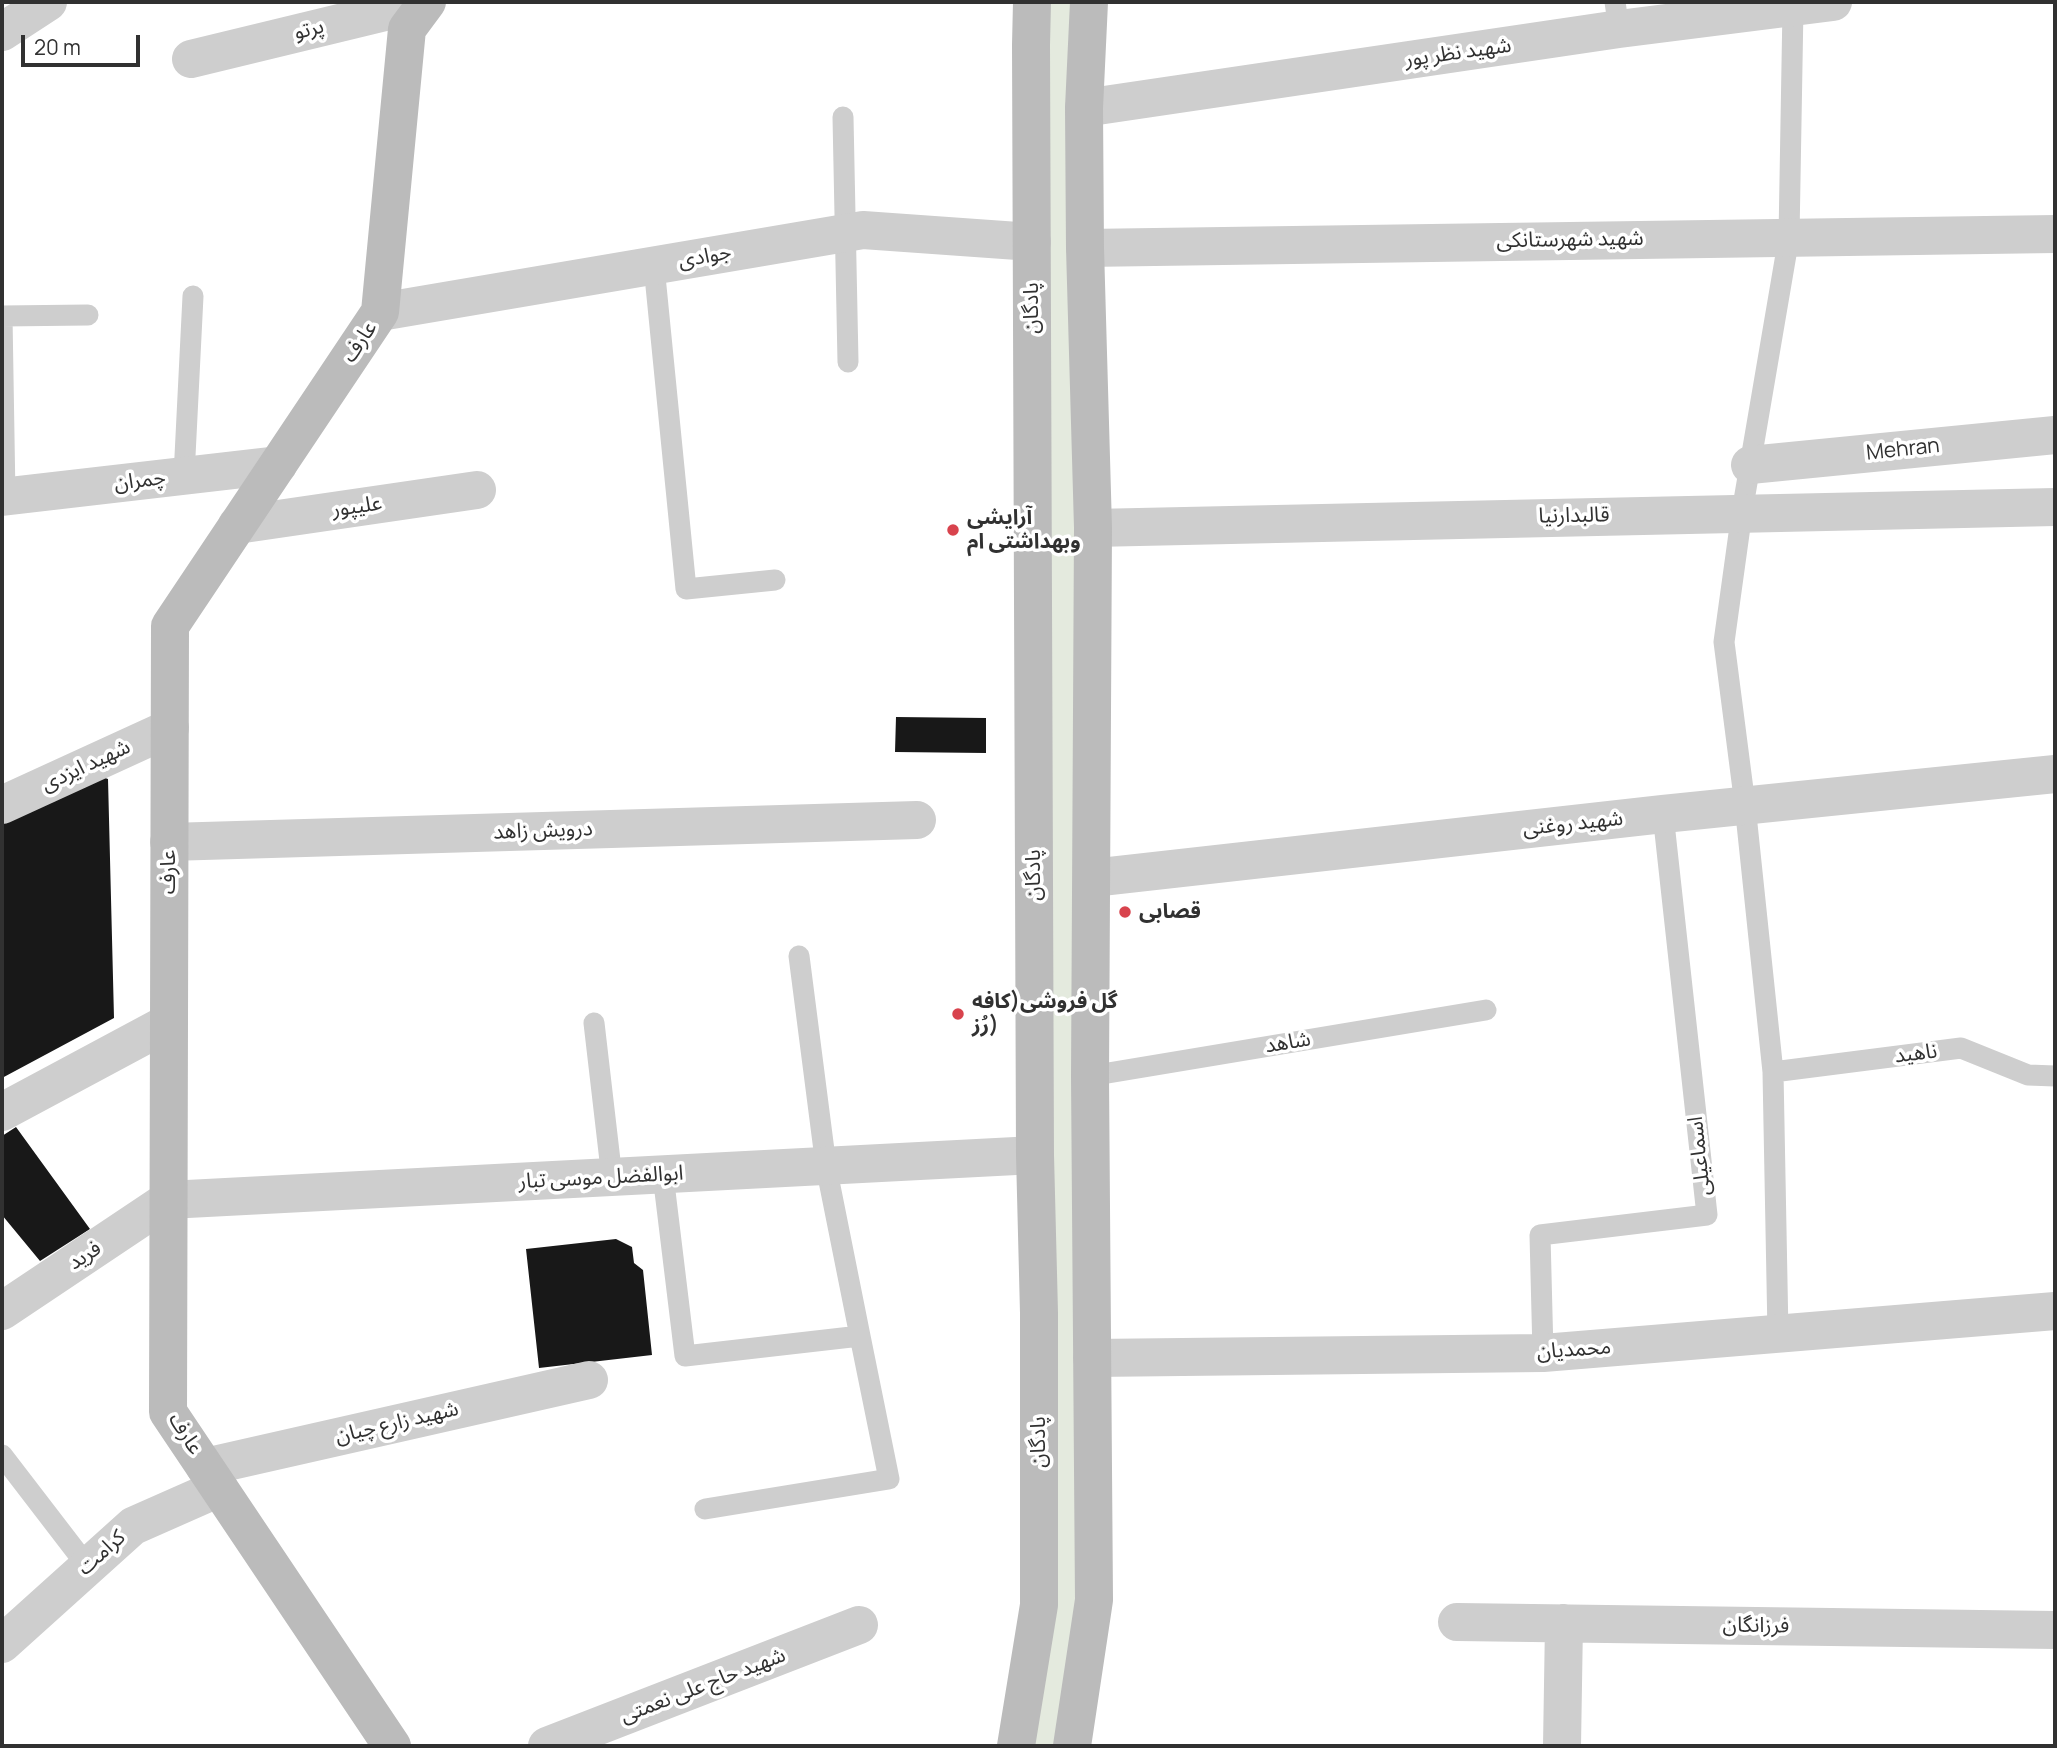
<!DOCTYPE html>
<html>
<head>
<meta charset="utf-8">
<style>
	body { margin:0 }
	#map { position:relative; width:2057px; height:1748px; overflow:hidden; background:#fff; font-family:Manrope,sans-serif }
	canvas { display:block }
	.frame { position:absolute; inset:0; border:4px solid #313131; pointer-events:none }
	.scale { position:absolute; left:21px; top:35px; width:119px; height:32px; box-sizing:border-box; border:4px solid #313131; border-top:0; padding-left:9px; font-size:21px; line-height:24px; white-space:nowrap; color:#313131; -webkit-text-stroke:5px #fff; paint-order:stroke }
</style>
</head>
<body>
<div id="map">
<canvas width="2057" height="1748"></canvas>
<div class="frame"></div>
<div class="scale">20 m</div>
</div>
<script>
const context = document.querySelector('canvas').getContext('2d');
context.lineJoin = 'round';
function paint(path, color) { context.fillStyle = color; context.fill(path, 'evenodd'); }
const shape = rows => new Path2D(rows.map(r => 'M' + r).join(''));
function stroke(path, color, width, dash) { context.strokeStyle = color; context.lineWidth = width; context.lineCap = dash ? 'butt' : 'round'; context.setLineDash(dash || []); context.stroke(path); }
function label(font, color, halo, rows, align = 'center') {
  context.font = font + ' Manrope,"Noto Sans Arabic",sans-serif'; context.lineWidth = 7; context.setLineDash([]); context.textBaseline = 'middle'; context.strokeStyle = halo; context.fillStyle = color; for (const [text, x, y, turn = 0] of rows) {
    context.save(); context.translate(x, y); context.rotate((+turn || 0) * Math.PI / 180); context.textAlign = isNaN(turn) ? turn : align; if (halo) context.strokeText(text, 0, 0); context.fillText(text, 0, 0); context.restore();
  }
}
paint(shape([
	[1032,2,1089,2,1092,878,1072,1746,1016,1746,1039,1605]
]), '#e4eade');
paint(shape([
	[896,717,986,718,986,753,895,752],
	[94,774,108,779,114,1018,2,1078,2,820],
	[16,1127,90,1229,40,1261,2,1215,2,1136],
	[616,1239,632,1247,634,1263,643,1270,652,1355,539,1368,526,1249]
]), '#181818');
stroke(shape([
	[1615,2,1619,29],
	[843,117,848,362],
	[654,266,686,589,775,580],
	[2,316,5,497],
	[2,316,88,315],
	[184,476,193,296],
	[594,1023,612,1178],
	[1773,1072,1961,1048,2028,1075,2055,1076],
	[1090,1076,1486,1010],
	[663,1175,685,1356,860,1336,826,1166,799,956],
	[1778,1334,1773,1072,1745,805,1724,642,1742,512,1789,237,1793,7],
	[1543,1353,1540,1235,1707,1215,1663,814],
	[2,1455,88,1567],
	[705,1509,889,1479,860,1336]
]), '#cecece', 21);
stroke(shape([
	[2,32,48,2],
	[191,59,426,2],
	[1084,108,1619,29,1833,2],
	[1085,248,2055,234],
	[380,312,863,230,1032,242],
	[1750,465,2055,435],
	[2,497,278,465],
	[237,525,477,490],
	[1093,528,2055,507],
	[2,805,170,728],
	[169,842,917,820],
	[1092,878,1663,814,2055,774],
	[2,1112,168,1023],
	[2,1311,168,1200,1035,1155],
	[1092,1358,1543,1353,2055,1311],
	[205,1467,589,1380],
	[1457,1622,2055,1630],
	[2,1644,133,1526,219,1488],
	[547,1746,859,1625],
	[1562,1746,1564,1623]
]), '#cecece', 38);
stroke(shape([
	[392,1746,168,1412,170,626,380,312,407,29,427,2],
	[1016,1746,1039,1605,1039,1313,1035,1155,1031,45,1032,2],
	[1072,1746,1094,1600,1090,1076,1093,528,1085,248,1084,108,1089,2]
]), '#bbb', 38);
for (const [x, y, r, color] of [
	[953,530,7,"#d8434d"],
	[1125,912,7,"#d8434d"],
	[958,1014,7,"#d8434d"]
]) { const dot = new Path2D(); dot.arc(x, y, r, 0, 2 * Math.PI); context.fillStyle = color; context.fill(dot); stroke(dot, '#fff', 2.5); }
label('21px', '#313131', '#fff', [
	["پرتو",309,30,-14],
	["شهید نظر پور",1458,53,-8],
	["شهید شهرستانکی",1570,240,-1],
	["جوادی",705,257,-10],
	["پادگان",1032,308,-90],
	["عارف",360,342,-56],
	["Mehran",1903,450,-6],
	["چمران",140,481,-7],
	["علیپور",357,507,-8],
	["قالبدارنیا",1574,516,-1],
	["شهید ایزدی",86,766,-25],
	["شهید روغنی",1573,824,-6],
	["درویش زاهد",543,831,-2],
	["عارف",169,872,-90],
	["پادگان",1034,875,-90],
	["شاهد",1288,1043,-9],
	["ناهید",1916,1054,-7],
	["اسماعيلی",1700,1156,-96],
	["ابوالفضل موسی تبار",601,1178,-3],
	["فرید",85,1256,-33],
	["محمدیان",1574,1350,-4],
	["شهید زارع چیان",397,1423,-13],
	["عارف",185,1434,58],
	["پادگان",1039,1442,-90],
	["کرامت",102,1553,-42],
	["فرزانگان",1756,1626,1],
	["شهید حاج علی نعمتی",703,1686,-21]
]);
label('bold 21px', '#313131', '#fff', [
	["آرایشی",967,518],
	["وبهداشتی ام",967,542],
	["قصابی",1139,912],
	["گل فروشی(کافه",972,1002],
	["رُز)",972,1026]
], 'left');
</script>
</body>
</html>
